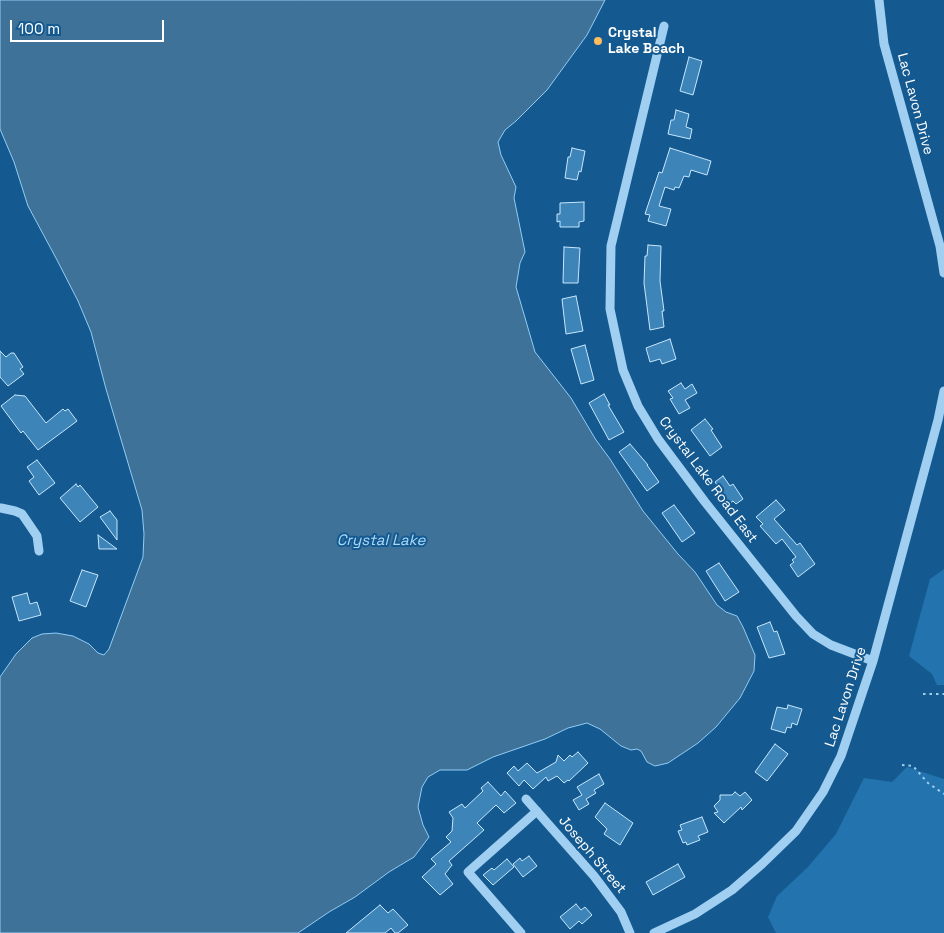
<!DOCTYPE html>
<html>
<head>
<meta charset="utf-8">
<style>
	body { margin:0 }
	#map { position:relative; width:944px; height:933px; overflow:hidden; background:#145a91; font-family:"Space Grotesk",sans-serif }
	canvas { display:block }
	.scale { position:absolute; left:10px; top:20px; width:154px; height:22px; box-sizing:border-box; border:2px solid #fff; border-top:0; padding-left:6px; font-size:15px; line-height:18px; white-space:nowrap; color:#fff; -webkit-text-stroke:4px #145a91; paint-order:stroke }
</style>
</head>
<body>
<div id="map">
<canvas width="944" height="933"></canvas>
<div class="scale">100 m</div>
</div>
<script>
const context = document.querySelector('canvas').getContext('2d');
context.lineJoin = 'round';
function paint(path, color) { context.fillStyle = color; context.fill(path, 'evenodd'); }
const shape = rows => new Path2D(rows.map(r => 'M' + r).join(''));
function stroke(path, color, width, dash) { context.strokeStyle = color; context.lineWidth = width; context.lineCap = dash ? 'butt' : 'round'; context.setLineDash(dash || []); context.stroke(path); }
function label(font, color, halo, rows, align = 'center') {
  context.font = font + ' "Space Grotesk",sans-serif'; context.lineWidth = 4; context.setLineDash([]); context.textBaseline = 'middle'; context.strokeStyle = halo; context.fillStyle = color; for (const [text, x, y, turn = 0] of rows) {
    context.save(); context.translate(x, y); context.rotate((+turn || 0) * Math.PI / 180); context.textAlign = isNaN(turn) ? turn : align; if (halo) context.strokeText(text, 0, 0); context.fillText(text, 0, 0); context.restore();
  }
}
paint(shape([
	[944,569,944,685,937,685,932,674,909,656,930,579],
	[907,767,944,779,944,933,776,933,768,917,777,896,807,868,836,834,864,778,892,782]
]), '#2373ae');
const water = shape([
	[0,0,605,0,587,35,547,90,516,121,505,130,498,142,501,155,516,187,514,198,525,252,520,263,516,287,535,352,571,398,596,440,610,459,643,511,678,554,695,572,717,605,726,612,737,616,743,627,755,655,754,671,740,698,716,727,698,743,668,763,655,766,647,762,641,751,637,749,631,750,621,746,600,729,587,723,568,728,545,739,493,757,467,770,440,770,428,777,422,787,418,807,423,825,429,837,414,857,389,872,355,897,329,912,298,933,0,933,0,677,16,654,32,638,42,634,56,633,73,636,89,644,98,653,104,655,109,649,143,557,144,534,142,510,106,389,91,332,78,301,57,260,28,206,14,162,0,129,0,0]
]);
paint(water, '#3f7299');
stroke(water, '#92ccf4', 1);
const building = shape([
	[689,57,702,61,693,95,680,91,689,57],
	[676,110,689,114,686,127,692,129,690,139,668,134,671,120,674,120,676,110],
	[572,148,585,151,581,172,579,171,577,180,565,178,568,157,570,157,572,148],
	[670,148,711,161,707,175,691,170,689,177,684,176,679,188,675,187,674,190,665,187,659,206,671,209,666,226,648,221,650,215,645,214,659,172,662,173,670,148],
	[584,202,584,221,579,222,579,227,560,227,560,221,557,222,557,214,560,214,560,203,584,202],
	[648,245,661,246,660,281,664,311,662,311,664,327,650,330,644,283,645,256,647,256,648,245],
	[564,247,580,248,578,283,563,283,564,247],
	[576,296,583,331,566,334,562,299,576,296],
	[670,339,676,359,662,364,660,359,650,362,646,348,670,339],
	[585,345,594,380,581,384,571,349,585,345],
	[0,351,6,357,11,353,14,353,23,367,20,369,24,374,8,386,0,377,0,351],
	[681,383,685,389,692,384,697,393,685,400,690,408,679,414,670,399,673,398,668,391,681,383],
	[604,394,610,405,608,405,624,432,609,440,589,403,604,394],
	[15,395,25,396,46,423,63,409,65,411,68,409,77,421,38,450,23,431,21,433,1,406,15,395],
	[705,419,713,429,711,430,722,447,710,456,691,430,705,419],
	[630,444,648,465,647,465,659,482,647,491,619,452,630,444],
	[37,460,55,483,39,495,29,481,34,477,27,467,37,460],
	[723,476,730,486,733,484,743,499,736,504,733,501,729,504,715,482,723,476],
	[76,484,78,487,80,485,98,507,80,522,60,498,76,484],
	[776,500,785,510,774,519,797,545,800,543,815,564,798,577,790,565,794,562,792,560,796,557,782,539,776,544,760,526,763,524,756,517,776,500],
	[674,505,695,533,682,542,662,513,674,505],
	[110,511,117,520,117,540,100,517,110,511],
	[98,535,117,549,99,549,98,535],
	[719,563,739,592,725,601,706,571,719,563],
	[82,570,98,575,86,607,70,601,82,570],
	[27,593,30,604,37,602,41,615,19,621,12,597,27,593],
	[770,622,774,632,777,631,785,654,769,658,757,627,770,622],
	[788,705,802,709,797,725,792,723,791,728,787,727,785,733,771,729,777,707,787,709,788,705],
	[775,744,788,754,767,781,755,772,775,744],
	[578,752,588,763,569,781,568,780,564,783,557,776,548,781,546,777,533,789,524,780,519,786,507,773,514,766,518,771,527,763,537,773,556,762,558,755,564,761,570,755,572,757,578,752],
	[599,774,604,784,594,790,596,793,586,799,589,804,579,810,573,800,582,795,577,787,599,774],
	[488,782,501,796,505,791,516,803,504,813,496,805,477,823,484,830,449,861,452,865,445,874,453,884,440,895,422,877,436,864,431,859,451,842,446,837,452,831,453,818,449,812,462,804,465,808,483,791,481,788,488,782],
	[735,792,740,796,745,792,752,800,742,810,741,807,724,823,714,813,718,812,714,806,720,800,720,795,732,795,735,792],
	[605,803,633,823,620,845,604,834,607,829,595,817,605,803],
	[702,817,708,832,698,836,700,840,687,845,686,842,683,843,678,831,682,830,680,825,702,817],
	[529,856,537,866,523,877,513,864,520,858,522,861,529,856],
	[507,859,514,867,493,885,483,875,492,868,494,870,507,859],
	[678,864,685,877,653,895,646,882,678,864],
	[576,904,581,910,585,907,592,915,582,924,579,921,570,929,560,917,576,904],
	[380,905,388,913,393,909,408,925,398,933,395,933,391,928,385,933,346,933,380,905]
]);
paint(building, '#3d84b9');
stroke(building, '#c7e6fc', 1);
stroke(shape([
	[923,694,944,694],
	[902,765,913,766,928,783,944,794]
]), '#a0cff1', 2, [2.5, 4]);
stroke(shape([
	[879,0,884,44,940,246,944,273],
	[664,26,611,246,610,309,623,370,638,406,658,439,705,502,796,616,813,634,831,645,873,661],
	[1,508,15,511,22,514,37,536,39,551],
	[526,799,594,876,621,912,630,933],
	[521,933,468,872,537,811],
	[654,933,695,914,732,890,762,864,796,831,823,792,841,756,873,661,938,420,944,391]
]), '#a0cff1', 9);
for (const [x, y, r, color] of [
	[598,41,5,"#ffbd60"]
]) { const dot = new Path2D(); dot.arc(x, y, r, 0, 2 * Math.PI); context.fillStyle = color; context.fill(dot); stroke(dot, '#145a91', 2); }
label('bold 14px', '#fff', '#145a91', [
	["Crystal",608,33],
	["Lake Beach",608,49]
], 'left');
label('14px', '#fff', '#145a91', [
	["Lac Lavon Drive",915,104,75],
	["Crystal Lake Road East",708,480,53],
	["Lac Lavon Drive",846,697,-72],
	["Joseph Street",592,855,50]
]);
label('italic 15px', '#acd9f8', '#145a91', [
	["Crystal Lake",381,541]
]);
</script>
</body>
</html>
